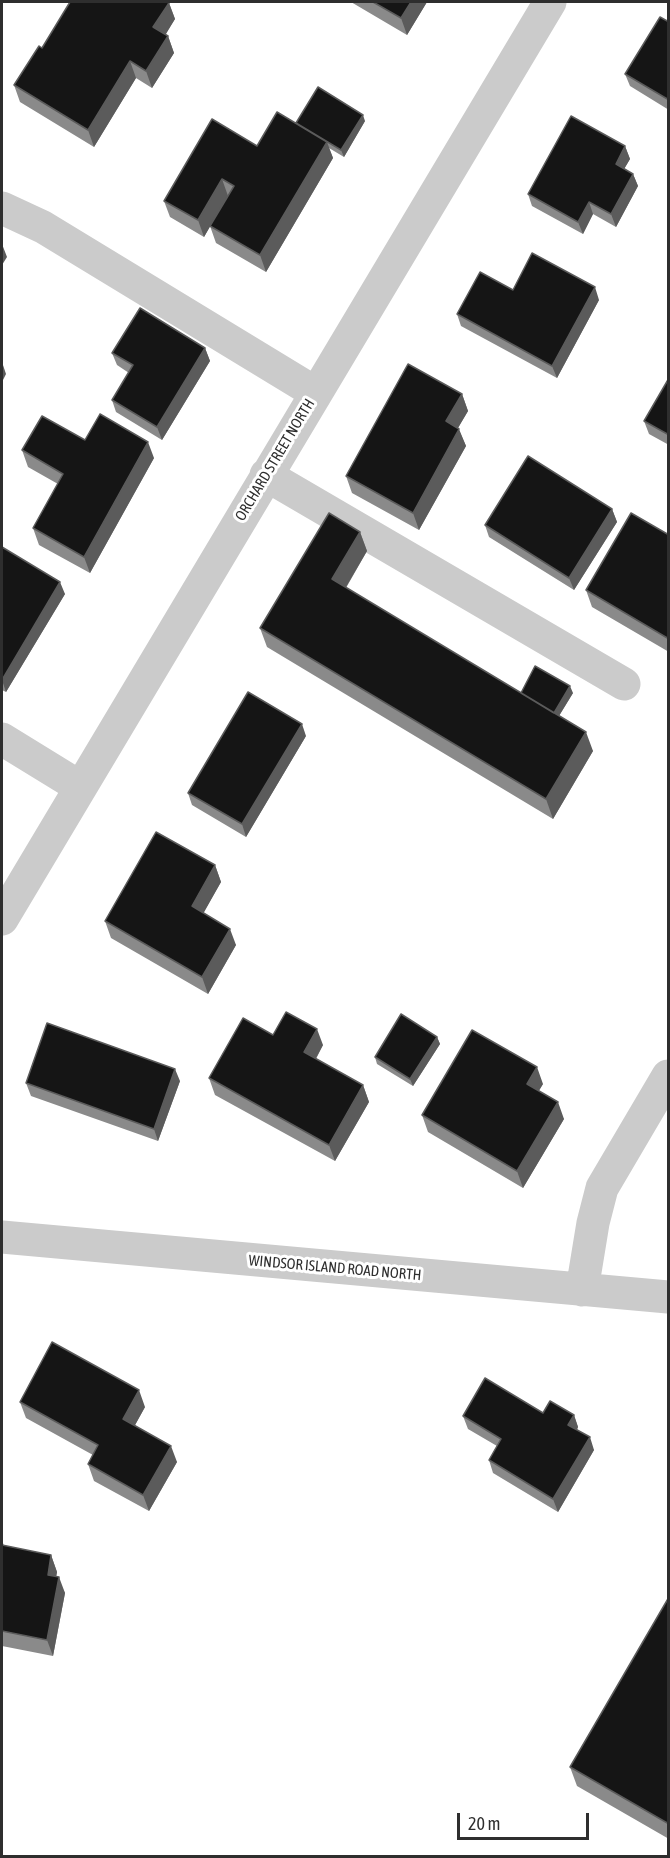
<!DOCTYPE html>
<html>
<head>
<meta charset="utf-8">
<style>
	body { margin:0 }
	#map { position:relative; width:670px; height:1858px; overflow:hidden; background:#fff; font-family:"Asap Condensed",sans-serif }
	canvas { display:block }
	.frame { position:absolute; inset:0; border:3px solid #2e2e2e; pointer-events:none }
	.scale { position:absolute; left:457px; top:1813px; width:132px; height:27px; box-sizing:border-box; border:3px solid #2e2e2e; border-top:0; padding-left:8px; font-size:18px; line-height:21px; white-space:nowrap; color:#2e2e2e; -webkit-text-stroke:4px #fff; paint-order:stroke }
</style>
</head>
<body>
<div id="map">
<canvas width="670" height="1858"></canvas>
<div class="frame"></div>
<div class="scale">20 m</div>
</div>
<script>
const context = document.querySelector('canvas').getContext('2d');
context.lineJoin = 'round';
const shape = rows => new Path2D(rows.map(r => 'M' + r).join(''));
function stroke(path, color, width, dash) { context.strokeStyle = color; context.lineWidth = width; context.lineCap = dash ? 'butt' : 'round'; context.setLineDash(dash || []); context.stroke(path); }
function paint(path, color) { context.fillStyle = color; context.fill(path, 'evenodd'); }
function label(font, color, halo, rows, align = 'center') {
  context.font = font + ' "Asap Condensed",sans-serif'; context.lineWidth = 6; context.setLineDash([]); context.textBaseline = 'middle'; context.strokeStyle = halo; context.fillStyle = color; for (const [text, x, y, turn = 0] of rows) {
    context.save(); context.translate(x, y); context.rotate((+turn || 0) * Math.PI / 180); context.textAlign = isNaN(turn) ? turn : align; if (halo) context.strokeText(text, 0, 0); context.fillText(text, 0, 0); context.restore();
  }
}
stroke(shape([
	[2,208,43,227,316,393],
	[266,475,624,684],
	[2,739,80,787],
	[2,919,550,2],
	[2,1237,668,1297],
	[582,1290,593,1223,602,1188,668,1076]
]), '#cbcbcb', 33);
paint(shape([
	[351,2,427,2,407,35],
	[169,3,175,19,165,34,168,36,174,53,152,88,136,78,94,147,20,102,14,85,42,48],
	[669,22,669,110,630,86,625,74],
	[365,121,344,157,329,148,333,158,266,272,216,243,210,226,204,237,170,217,164,201,257,146,297,124],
	[625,146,630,159,624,169,633,174,638,186,616,227,593,214,583,234,532,206,528,194],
	[599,300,557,378,461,326,457,314],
	[205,348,210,361,162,440,116,412,112,400,129,373,117,365,112,353],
	[669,378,669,445,649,434,644,421],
	[462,394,468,411,458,428,466,446,419,530,352,493,346,476],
	[85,440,154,458,90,573,39,545,33,528,58,484,28,467,22,450],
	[612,509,617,522,574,590,489,537,485,525],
	[360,532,367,551,346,588,521,693,573,693,559,716,593,751,553,819,267,647,260,628],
	[669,535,669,652,592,607,586,590],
	[2,548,65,594,6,692,2,690],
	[306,736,246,837,192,805,188,793],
	[215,865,221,882,203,913,236,945,208,994,111,938,105,921],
	[273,1035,323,1045,316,1059,363,1085,369,1102,335,1161,215,1095,209,1078],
	[437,1037,440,1044,413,1086,377,1064,375,1057],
	[180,1081,158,1141,31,1096,26,1083],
	[543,1084,538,1091,564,1119,523,1188,428,1132,422,1115],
	[20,1402,145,1407,135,1425,177,1462,149,1511,94,1481,88,1464,93,1455,26,1418],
	[543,1413,574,1415,578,1427,577,1430,594,1450,558,1512,493,1473,489,1460,497,1446,468,1429,463,1416],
	[2,1540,4,1546,51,1555,57,1572,56,1576,65,1593,53,1656,2,1646],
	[669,1597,669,1839,577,1786,570,1767]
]), '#8a8a8a');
paint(shape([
	[411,2,427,2,407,35,401,18],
	[169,3,175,19,160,44,153,27],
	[168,36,174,53,152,88,146,71],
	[130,61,136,78,94,147,88,130],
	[363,115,365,121,344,157,341,150],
	[327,142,333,158,266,272,260,255],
	[625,146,630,159,620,176,616,164],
	[633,174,638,186,616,227,611,214],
	[222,179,228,196,204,237,198,220],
	[589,202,593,214,583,234,578,222],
	[2,244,7,257,2,265],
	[595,287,599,300,557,378,552,366],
	[205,348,210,361,162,440,157,427],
	[2,362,6,374,2,382],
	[462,394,468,411,452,438,446,421],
	[459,429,466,446,419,530,413,513],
	[148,442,154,458,90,573,84,557],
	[612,509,617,522,574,590,569,578],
	[360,532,367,551,339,599,332,579],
	[60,582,65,594,6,692,2,680],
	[570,686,573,693,554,724,552,717],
	[302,724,306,736,246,837,242,824],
	[586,732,593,751,553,819,546,799],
	[215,865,221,882,198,923,192,906],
	[230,929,236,945,208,994,202,977],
	[317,1029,323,1045,310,1069,304,1052],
	[437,1037,440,1044,413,1086,410,1079],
	[537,1067,543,1084,533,1101,527,1084],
	[175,1069,180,1081,158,1141,154,1129],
	[363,1085,369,1102,335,1161,329,1145],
	[558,1102,564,1119,523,1188,517,1171],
	[139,1390,145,1407,129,1436,123,1419],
	[574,1415,578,1427,573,1437,568,1425],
	[590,1437,594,1450,558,1512,553,1499],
	[171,1446,177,1462,149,1511,143,1495],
	[51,1555,57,1572,54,1591,48,1575],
	[59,1577,65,1593,53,1656,47,1640]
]), '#5b5b5b');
const building = shape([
	[70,2,167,2,169,3,153,27,168,36,146,71,130,61,88,130,14,85,39,46,42,48,70,2],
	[373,2,411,2,401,18,373,2],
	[660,17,669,22,669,100,625,74,660,17],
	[318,87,363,115,341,150,296,123,318,87],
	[277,112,327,142,260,255,210,226,234,186,222,179,198,220,164,201,212,119,257,146,277,112],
	[571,116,625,146,616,164,633,174,611,214,589,202,578,222,528,194,571,116],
	[532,253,595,287,552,366,457,314,480,272,513,290,532,253],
	[140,308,205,348,157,427,112,400,133,365,112,353,140,308],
	[408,364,462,394,446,421,459,429,413,513,346,476,408,364],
	[669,378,669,435,644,421,669,378],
	[100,414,148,442,84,557,33,528,63,474,22,450,42,416,85,440,100,414],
	[528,456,612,509,569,578,485,525,528,456],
	[329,513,360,532,332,579,586,732,546,799,260,628,329,513],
	[631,513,669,535,669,639,586,590,631,513],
	[2,547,60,582,2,680,2,547],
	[535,666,570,686,554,713,521,693,535,666],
	[248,692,302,724,242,824,188,793,248,692],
	[156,832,215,865,192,906,230,929,202,977,105,921,156,832],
	[286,1012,317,1029,304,1052,363,1085,329,1145,209,1078,243,1018,273,1035,286,1012],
	[401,1014,437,1037,410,1079,375,1057,401,1014],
	[47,1023,175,1069,154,1129,26,1083,47,1023],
	[472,1030,537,1067,527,1084,558,1102,517,1171,422,1115,472,1030],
	[52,1342,139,1390,123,1419,171,1446,143,1495,88,1464,98,1445,20,1402,52,1342],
	[485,1378,543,1413,550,1401,574,1415,568,1425,590,1437,553,1499,489,1460,501,1439,463,1416,485,1378],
	[2,1545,51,1555,48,1575,59,1577,47,1640,2,1631,2,1545],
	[669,1597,669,1824,570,1767,669,1597]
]);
paint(building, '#151515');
stroke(building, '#5b5b5b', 1.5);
label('15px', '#2e2e2e', '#fff', [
	["ORCHARD STREET NORTH",275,460,-59],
	["WINDSOR ISLAND ROAD NORTH",335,1268,5]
]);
</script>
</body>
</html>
